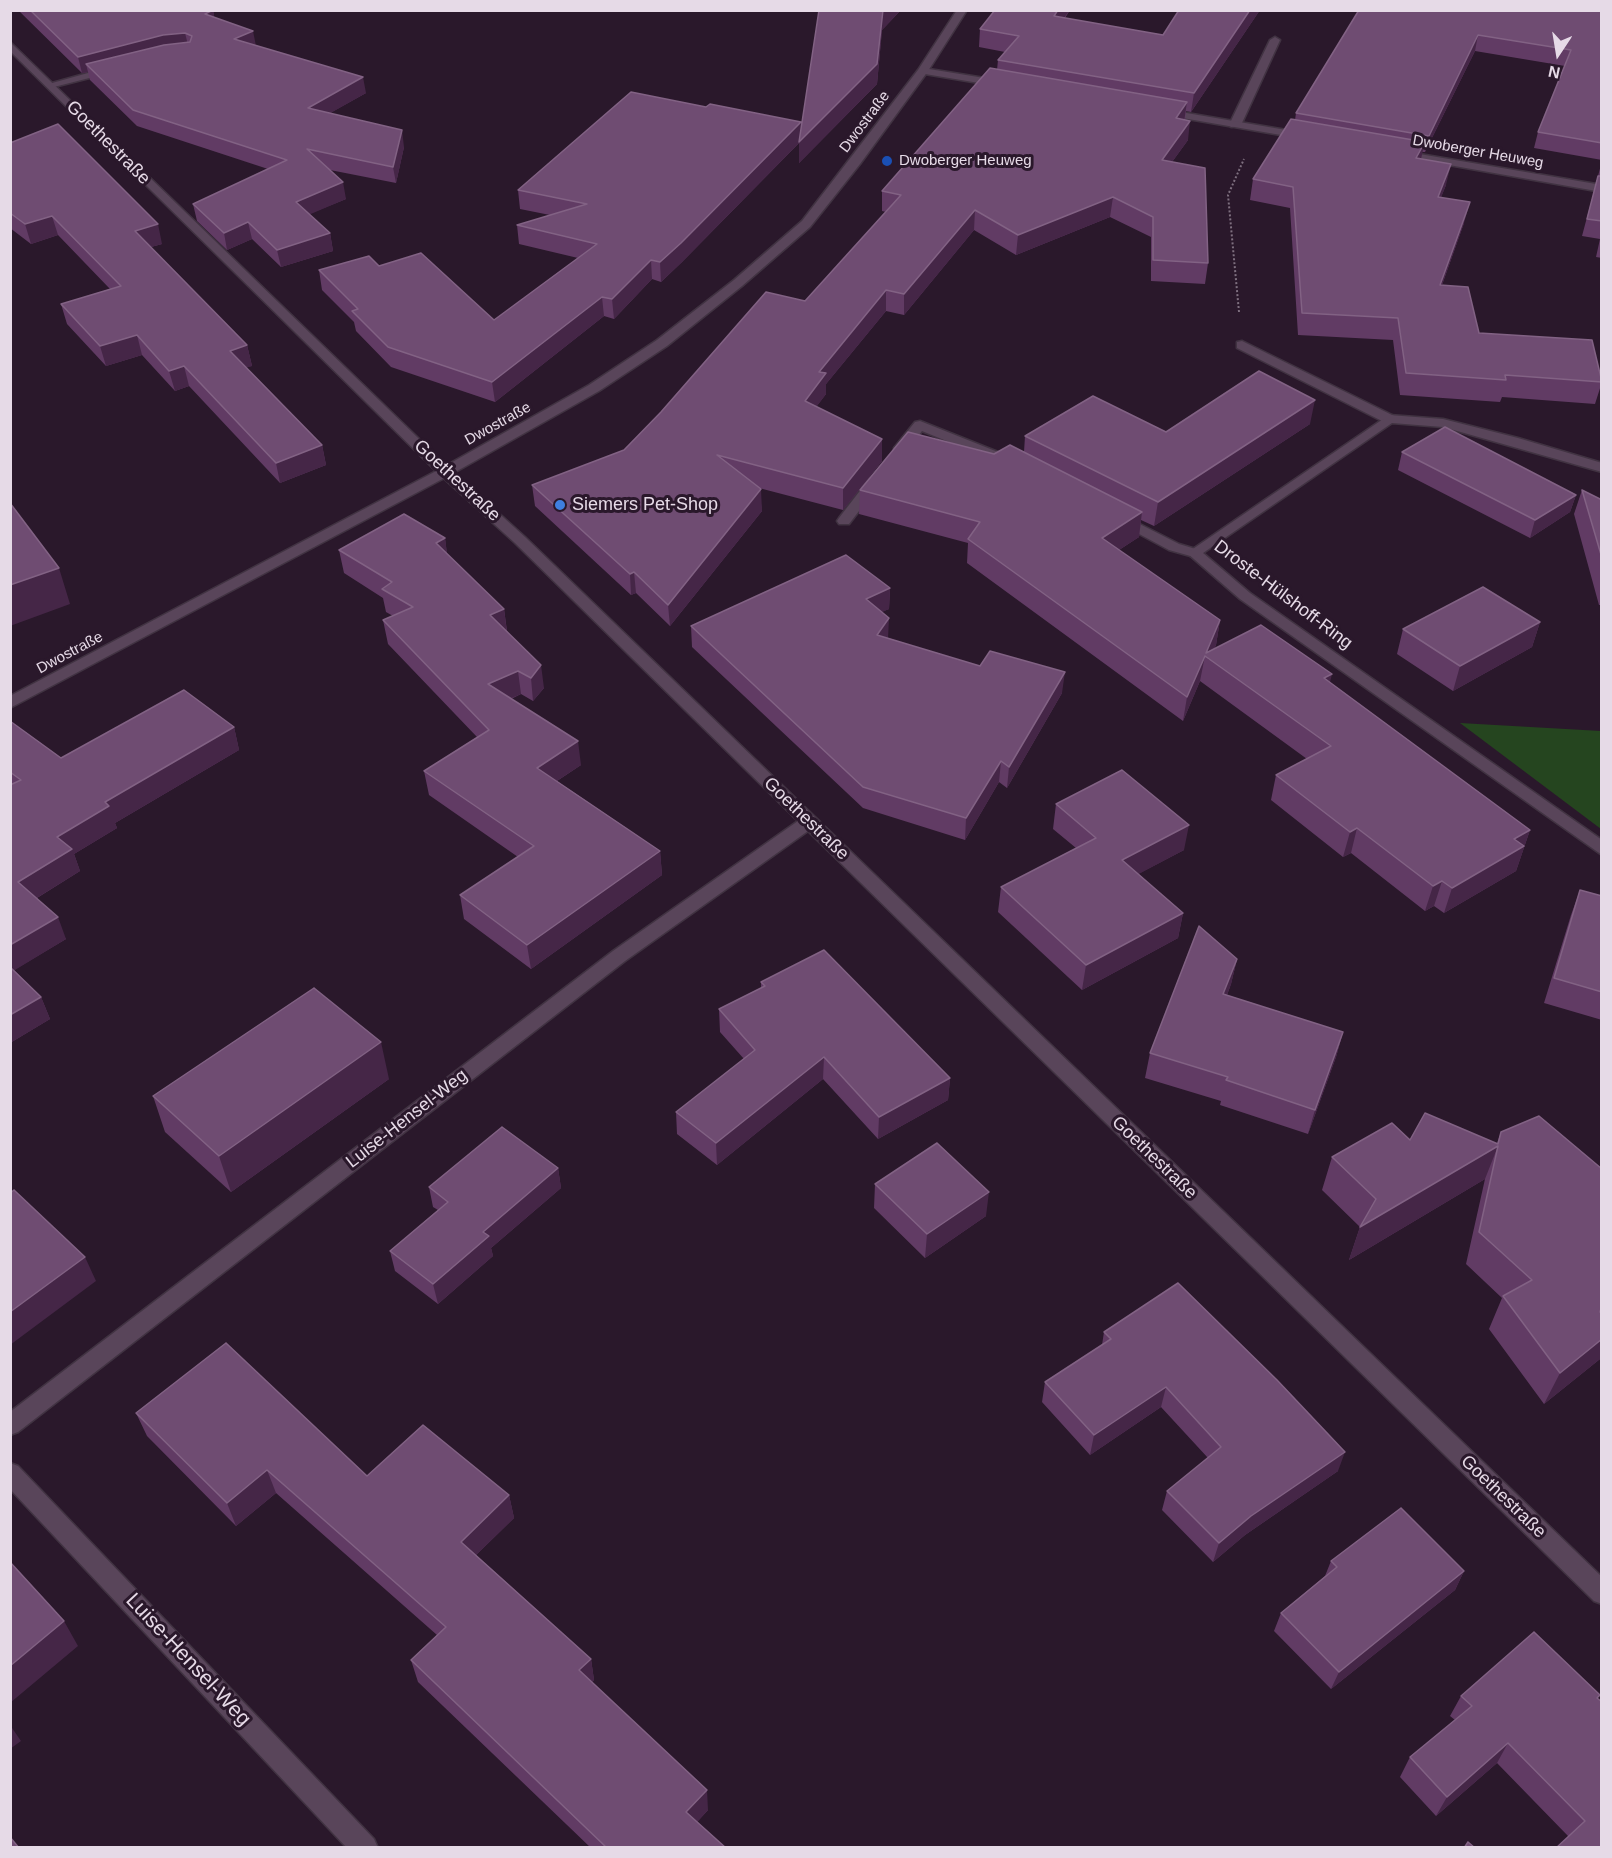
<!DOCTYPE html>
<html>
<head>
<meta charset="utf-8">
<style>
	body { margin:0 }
	#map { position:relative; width:1612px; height:1858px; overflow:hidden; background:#2a182b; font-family:Arial,sans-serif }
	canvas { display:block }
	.frame { position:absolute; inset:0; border:12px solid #e6dae7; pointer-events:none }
	.north { position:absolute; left:1528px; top:24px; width:60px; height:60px; -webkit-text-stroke:4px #2a182b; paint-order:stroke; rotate:192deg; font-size:16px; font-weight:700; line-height:24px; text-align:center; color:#e6dae7 }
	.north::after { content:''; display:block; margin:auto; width:21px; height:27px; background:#e6dae7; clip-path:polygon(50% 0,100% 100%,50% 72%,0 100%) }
</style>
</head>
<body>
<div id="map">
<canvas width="1612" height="1858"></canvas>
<div class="frame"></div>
<div class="north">N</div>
</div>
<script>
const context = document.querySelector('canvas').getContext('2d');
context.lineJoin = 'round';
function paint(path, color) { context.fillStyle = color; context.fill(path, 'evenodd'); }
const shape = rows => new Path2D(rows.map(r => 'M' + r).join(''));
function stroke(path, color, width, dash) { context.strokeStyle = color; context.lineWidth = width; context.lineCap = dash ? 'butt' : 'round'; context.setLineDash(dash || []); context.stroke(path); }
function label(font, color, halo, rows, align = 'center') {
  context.font = font + ' Arial,sans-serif'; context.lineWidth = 6; context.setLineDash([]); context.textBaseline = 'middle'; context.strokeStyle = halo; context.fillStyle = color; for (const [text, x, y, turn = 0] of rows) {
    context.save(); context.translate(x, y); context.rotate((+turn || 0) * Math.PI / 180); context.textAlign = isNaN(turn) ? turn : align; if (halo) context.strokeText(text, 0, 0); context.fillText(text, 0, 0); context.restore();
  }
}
paint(shape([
	[1460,723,1601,731,1601,829]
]), '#25451f');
const lane = shape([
	[1275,37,1280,40,1241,125,1231,127,1229,125,1270,40,1275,37],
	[113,66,117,67,117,71,50,88,45,85,113,66],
	[1242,341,1394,416,1396,419,1389,423,1384,422,1237,348,1237,342,1242,341],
	[920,421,1013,458,1015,461,1013,464,1003,464,922,431,904,454,894,454,894,448,915,422,920,421],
	[874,478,881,482,879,485,849,524,839,524,837,521,839,518,869,479,874,478],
	[1120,514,1179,544,1199,550,1201,553,1194,557,1169,550,1115,521,1113,518,1115,515,1120,514]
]);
const street = shape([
	[10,42,450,469,525,537,1602,1577,1602,1604,1594,1601,808,831,625,961,18,1432,10,1435,10,1412,613,951,798,821,515,543,440,475,10,51,10,42],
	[923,68,1003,81,1008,84,1003,87,919,73,918,71,923,68],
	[1163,109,1304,133,1310,136,1304,139,1159,114,1157,112,1163,109],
	[1396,150,1602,185,1602,192,1392,155,1390,153,1396,150],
	[1389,415,1443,419,1518,438,1602,463,1602,472,1443,427,1392,423,1203,553,1250,593,1602,840,1602,855,1240,599,1187,553,1389,415],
	[10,1463,18,1466,374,1839,378,1848,347,1848,10,1489,10,1463]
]);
const secondary = shape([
	[957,10,967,10,928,71,860,164,810,227,742,286,667,346,599,391,450,475,10,708,10,696,440,469,589,385,657,340,734,280,802,221,918,70,957,10]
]);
stroke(lane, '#413342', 3);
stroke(street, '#413342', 3);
stroke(secondary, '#413342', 3);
stroke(shape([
	[1239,312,1228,195,1244,159]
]), '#7e6f7f', 2, [2, 2]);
paint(lane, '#59455a');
paint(street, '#59455a');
paint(secondary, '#59455a');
paint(shape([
	[18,10,213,10,214,17,256,46,366,93,330,113,404,147,396,183,330,170,346,199,309,214,330,233,333,251,281,267,252,239,227,250,197,221,193,204,268,169,137,126,90,80,88,72,82,73],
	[819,10,901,10,882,30,877,84,799,163,799,143,682,262,661,282,652,279,614,319,604,316,495,402,391,367,356,331,354,322,322,290,319,270,379,266,494,320,578,258,519,244,517,225,550,215,520,209,518,190,706,107,801,122,801,129],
	[1070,10,1065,18,1163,35,1179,10,1260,10,1191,112,1186,111,1185,120,1188,140,1172,162,1208,263,1205,284,1151,281,1151,237,1110,217,1016,255,974,230,904,315,886,311,826,384,826,394,816,407,882,439,882,461,843,510,759,488,762,511,670,626,636,593,631,595,535,506,532,485,624,450,805,301,886,212,882,211,882,191,997,70,998,60,1005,52,979,47,980,29],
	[1359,10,1602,10,1602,160,1534,148,1538,132,1565,66,1475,51,1425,152,1422,152,1421,159,1446,185,1441,197,1464,223,1442,285,1479,333,1602,382,1595,404,1502,397,1500,402,1400,395,1393,340,1298,335,1290,208,1250,200,1253,179,1295,120,1296,113],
	[10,143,162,244,151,247,247,345,252,366,246,367,322,445,326,465,280,483,189,386,175,391,142,355,106,366,67,324,61,304,110,289,58,235,31,244,10,228],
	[1602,161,1602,258,1596,257,1600,239,1582,236],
	[1310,424,1154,526,1141,520,1139,537,1119,550,1220,620,1216,645,1214,649,1330,683,1530,830,1516,871,1444,913,1434,906,1425,911,1351,853,1343,857,1271,800,1276,775,1307,759,1200,681,1183,721,967,563,968,543,859,514,860,490,994,454,1024,452,1025,436,1166,432],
	[1402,452,1576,495,1570,512,1530,538,1398,470],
	[1582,490,1602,500,1602,605,1599,605,1574,514],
	[445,538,447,555,504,609,507,631,544,688,533,701,521,694,511,699,581,765,557,781,660,851,662,875,531,969,464,919,460,895,518,857,429,795,424,771,477,737,388,644,383,620,393,616,386,612,383,598,344,573,339,550],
	[890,588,889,609,881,612,888,638,1062,693,1007,788,999,782,965,840,863,808,692,647,691,626],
	[1540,622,1532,647,1453,691,1397,654,1403,629],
	[10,721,61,758,234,727,239,750,115,823,117,828,74,854,80,871,37,898,66,939,14,970,41,997,50,1019,10,1043],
	[1056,804,1184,850,1138,874,1183,913,1178,938,1082,990,998,912,1001,887,1076,848,1053,829],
	[1580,890,1602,896,1602,1020,1544,1003,1571,915],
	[1237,959,1231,984,1227,995,1343,1032,1336,1057,1308,1134,1220,1105,1221,1101,1145,1078,1150,1053],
	[761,982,950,1078,948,1100,878,1139,823,1079,717,1165,677,1134,676,1112,744,1059,720,1032,719,1009,761,988],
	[389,1079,231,1192,165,1132,153,1096],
	[1501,1132,1602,1313,1602,1357,1600,1359,1544,1404,1489,1329,1502,1298,1466,1264,1485,1179,1349,1260,1360,1227,1322,1190,1332,1157,1410,1140,1497,1143],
	[558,1168,561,1188,491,1248,493,1256,438,1304,395,1271,390,1251,438,1210,433,1207,429,1187],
	[875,1184,986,1216,925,1258,874,1208],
	[1104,1332,1338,1471,1245,1535,1213,1562,1162,1510,1167,1491,1208,1458,1161,1407,1090,1455,1042,1402,1045,1382,1102,1345],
	[136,1413,367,1476,509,1495,514,1518,476,1555,591,1659,594,1680,592,1682,708,1810,697,1822,726,1848,591,1848,418,1682,411,1660,437,1635,276,1493,236,1526,147,1436],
	[1331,1561,1464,1571,1455,1590,1331,1689,1274,1631,1281,1613,1325,1576],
	[1461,1696,1598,1698,1602,1848,1568,1836,1497,1763,1436,1816,1400,1777,1410,1757,1455,1720,1450,1716]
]), '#613b64');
paint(shape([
	[213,10,216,26,205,14],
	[883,10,901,10,882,30,877,84,799,163,799,143,682,262,661,282,660,262,801,122,801,140],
	[1058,10,1070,10,1052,34,1054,16],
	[1250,10,1260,10,1191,112,1194,93],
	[253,31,256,46,234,39],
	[185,33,189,49,86,64,88,72,82,73,78,57,163,35],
	[1478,35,1475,51,1425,152,1429,136],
	[363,77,366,93,311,124,308,108],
	[1187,102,1184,122,1176,118],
	[1190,121,1188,140,1159,180,1162,160],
	[402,130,404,147,396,183,393,167],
	[1425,142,1420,163,1416,158],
	[1451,164,1446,185,1433,218,1438,197],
	[343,182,346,199,299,219,296,202],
	[1113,197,1110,217,1016,255,1018,235],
	[1470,202,1464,223,1434,307,1440,285],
	[975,210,974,230,904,315,904,294],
	[52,216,58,235,31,244,25,224],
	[248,222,252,239,227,250,224,233],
	[158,224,162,244,140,250,135,231],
	[330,233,333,251,281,267,277,250],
	[651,260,652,279,614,319,612,299],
	[886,290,886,311,826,384,826,394,805,422,805,401,819,372],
	[602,297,604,316,495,402,492,382],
	[137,335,142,355,106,366,100,346],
	[247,345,252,366,235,371,230,351],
	[184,366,189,386,175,391,169,371],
	[1315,400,1310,424,1154,526,1158,502],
	[882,439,882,461,843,510,843,488],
	[322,445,326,465,280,483,276,463],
	[761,489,762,511,670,626,668,605],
	[1576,495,1570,512,1530,538,1535,520],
	[1142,512,1139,537,1099,563,1102,538],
	[445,538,448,561,436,543],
	[59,568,70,604,10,626,10,585],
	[634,572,636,593,631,595,630,574],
	[890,588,889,609,865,620,866,599],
	[504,609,507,633,490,615],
	[889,618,888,639,877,635],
	[1220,620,1216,645,1209,660,1206,653],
	[1540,622,1532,647,1453,691,1460,666],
	[1205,656,1200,681,1183,721,1187,697],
	[541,665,544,688,533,701,531,678],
	[518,671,521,694,491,707,488,684],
	[1065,672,1062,693,1007,788,1009,767],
	[1332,674,1326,699,1324,678],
	[234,727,239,750,115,823,117,828,74,854,80,871,27,904,18,882,57,837,105,802],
	[578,741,581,765,540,792,537,768],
	[1001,761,999,782,965,840,966,818],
	[1189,825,1184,850,1118,885,1122,860],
	[1357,828,1351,853,1343,857,1350,832],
	[1530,830,1516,871,1444,913,1452,888,1514,839],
	[660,851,662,875,531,969,527,945],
	[1442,881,1434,906,1425,911,1433,886],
	[1183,913,1178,938,1082,990,1086,965],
	[58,917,66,939,10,973,10,945],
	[1237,959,1231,984,1218,1019,1223,994],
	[41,997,50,1019,10,1043,10,1015],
	[1343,1032,1336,1057,1308,1134,1315,1110],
	[381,1042,389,1079,231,1192,219,1156],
	[824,1057,823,1079,717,1165,716,1143],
	[950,1078,948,1100,878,1139,879,1117],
	[1498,1146,1485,1179,1349,1260,1360,1227],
	[558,1168,561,1188,491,1248,493,1256,438,1304,433,1284,483,1232],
	[989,1192,986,1216,925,1258,927,1234],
	[85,1257,96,1281,10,1345,10,1312],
	[1602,1339,1602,1357,1600,1359,1544,1404,1560,1373],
	[1166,1387,1161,1407,1090,1455,1094,1435],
	[1345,1452,1338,1471,1245,1535,1213,1562,1219,1543,1251,1516],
	[267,1470,276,1493,236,1526,227,1503],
	[509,1495,514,1518,467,1564,461,1542],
	[1464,1571,1455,1590,1331,1689,1339,1672],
	[64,1621,78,1646,10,1703,10,1666],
	[591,1659,594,1680,583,1692,579,1670],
	[10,1725,21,1741,10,1749],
	[1508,1743,1497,1763,1436,1816,1447,1797],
	[707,1790,708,1810,688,1832,686,1812]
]), '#452647');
const building = shape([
	[30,10,213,10,205,14,253,31,234,39,363,77,308,108,402,130,393,167,307,149,343,182,296,202,330,233,277,250,248,222,224,233,193,204,287,160,133,110,86,64,164,45,190,42,192,36,185,33,163,35,78,57,30,10],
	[819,10,883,10,877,64,799,142,819,10],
	[995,10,1058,10,1054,16,1163,35,1179,10,1250,10,1194,93,998,60,1019,36,980,29,995,10],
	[1359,10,1602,10,1602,143,1538,132,1571,50,1478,35,1429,136,1296,113,1359,10],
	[990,68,1187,102,1176,118,1190,121,1162,160,1205,168,1208,263,1153,260,1153,217,1113,197,1018,235,975,210,904,294,886,290,819,372,826,373,805,401,882,439,843,488,717,455,761,489,668,605,634,572,630,574,532,485,624,450,661,412,766,292,805,301,901,195,882,191,990,68],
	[631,92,706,107,710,104,801,122,681,243,660,262,651,260,612,299,602,297,492,382,388,347,352,311,358,309,319,270,369,256,379,266,421,253,494,320,597,244,517,225,587,204,518,190,631,92],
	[1291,119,1425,142,1416,158,1451,164,1438,197,1470,202,1440,285,1468,287,1479,333,1592,340,1602,382,1505,375,1506,380,1406,373,1398,318,1302,313,1293,187,1253,179,1291,119],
	[58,124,158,224,135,231,247,345,230,351,322,445,276,463,184,366,169,371,137,335,100,346,61,304,121,286,52,216,25,224,10,213,10,143,58,124],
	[1598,176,1602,176,1602,221,1587,219,1598,176],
	[1259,371,1315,400,1158,502,1025,436,1093,396,1166,432,1259,371],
	[1445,427,1576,495,1535,520,1402,452,1445,427],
	[908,432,994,454,1010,445,1142,512,1102,538,1220,620,1206,653,1261,625,1332,674,1324,678,1530,830,1514,839,1524,846,1452,888,1442,881,1433,886,1357,828,1350,832,1276,775,1331,746,1205,656,1187,697,968,539,980,522,860,490,908,432],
	[1582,490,1602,500,1602,558,1582,490],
	[10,503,59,568,10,585,10,503],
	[404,514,445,538,436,543,504,609,490,615,541,665,531,678,518,671,488,684,578,741,537,768,660,851,527,945,460,895,534,846,424,771,489,730,383,620,413,607,382,589,392,582,339,550,404,514],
	[846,555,890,588,866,599,889,618,877,635,980,666,990,651,1065,672,1009,767,1001,761,966,818,863,787,691,626,846,555],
	[1483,587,1540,622,1460,666,1403,629,1483,587],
	[184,690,234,727,105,802,109,806,57,837,72,849,18,882,58,917,10,945,10,785,21,780,10,772,10,721,61,758,184,690],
	[1122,770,1189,825,1122,860,1183,913,1086,965,1001,887,1096,838,1056,804,1122,770],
	[1580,890,1602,896,1602,992,1554,978,1580,890],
	[1199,926,1237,959,1223,994,1343,1032,1315,1110,1226,1080,1228,1077,1150,1053,1199,926],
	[824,950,950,1078,879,1117,824,1057,716,1143,676,1112,755,1050,719,1009,765,986,761,982,824,950],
	[10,967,41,997,10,1015,10,967],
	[314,988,381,1042,219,1156,153,1096,314,988],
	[1425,1113,1498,1144,1501,1132,1539,1116,1602,1169,1602,1305,1600,1312,1602,1313,1602,1339,1560,1373,1503,1296,1532,1280,1479,1232,1498,1146,1360,1227,1376,1199,1332,1157,1392,1123,1410,1140,1425,1113],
	[502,1127,558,1168,483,1232,489,1236,433,1284,390,1251,448,1202,429,1187,502,1127],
	[937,1143,989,1192,927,1234,875,1184,937,1143],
	[14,1190,85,1257,10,1312,10,1193,14,1190],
	[1178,1283,1277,1380,1345,1452,1251,1516,1219,1543,1167,1491,1221,1447,1166,1387,1094,1435,1045,1382,1111,1339,1104,1332,1178,1283],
	[226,1343,367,1476,423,1425,509,1495,461,1542,591,1659,579,1670,707,1790,686,1812,726,1848,607,1848,411,1660,446,1627,267,1470,227,1503,136,1413,226,1343],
	[1401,1508,1464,1571,1339,1672,1281,1613,1337,1567,1331,1561,1401,1508],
	[10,1562,64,1621,10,1666,10,1562],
	[1534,1632,1600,1695,1597,1698,1602,1702,1602,1848,1556,1848,1585,1821,1508,1743,1447,1797,1410,1757,1472,1706,1461,1696,1534,1632],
	[10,1837,19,1848,10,1848,10,1837],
	[1468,1842,1475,1848,1464,1848,1468,1842]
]);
paint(building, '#6f4c72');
stroke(building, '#826284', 1.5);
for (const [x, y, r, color] of [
	[887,161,6,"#1a4fb4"],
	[560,505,6,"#3f7fe0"]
]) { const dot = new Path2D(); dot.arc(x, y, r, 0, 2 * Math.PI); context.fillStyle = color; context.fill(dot); stroke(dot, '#2a182b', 2); }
label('15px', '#e6dae7', '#2a182b', [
	["Dwostraße",865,122,-53],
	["Dwoberger Heuweg",1478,152,10],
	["Dwostraße",498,424,-29],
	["Dwostraße",70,653,-28]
]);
label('15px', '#e6dae7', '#2a182b', [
	["Dwoberger Heuweg",899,161]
], 'left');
label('18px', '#e6dae7', '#2a182b', [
	["Goethestraße",108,143,45],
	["Goethestraße",457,481,43],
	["Droste-Hülshoff-Ring",1283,595,37],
	["Goethestraße",806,819,44],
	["Luise-Hensel-Weg",407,1119,-38],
	["Goethestraße",1154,1158,44],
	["Goethestraße",1503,1497,44]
]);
label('18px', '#e6dae7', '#2a182b', [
	["Siemers Pet-Shop",572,505]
], 'left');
label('21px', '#e6dae7', '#2a182b', [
	["Luise-Hensel-Weg",188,1660,47]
]);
</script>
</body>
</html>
